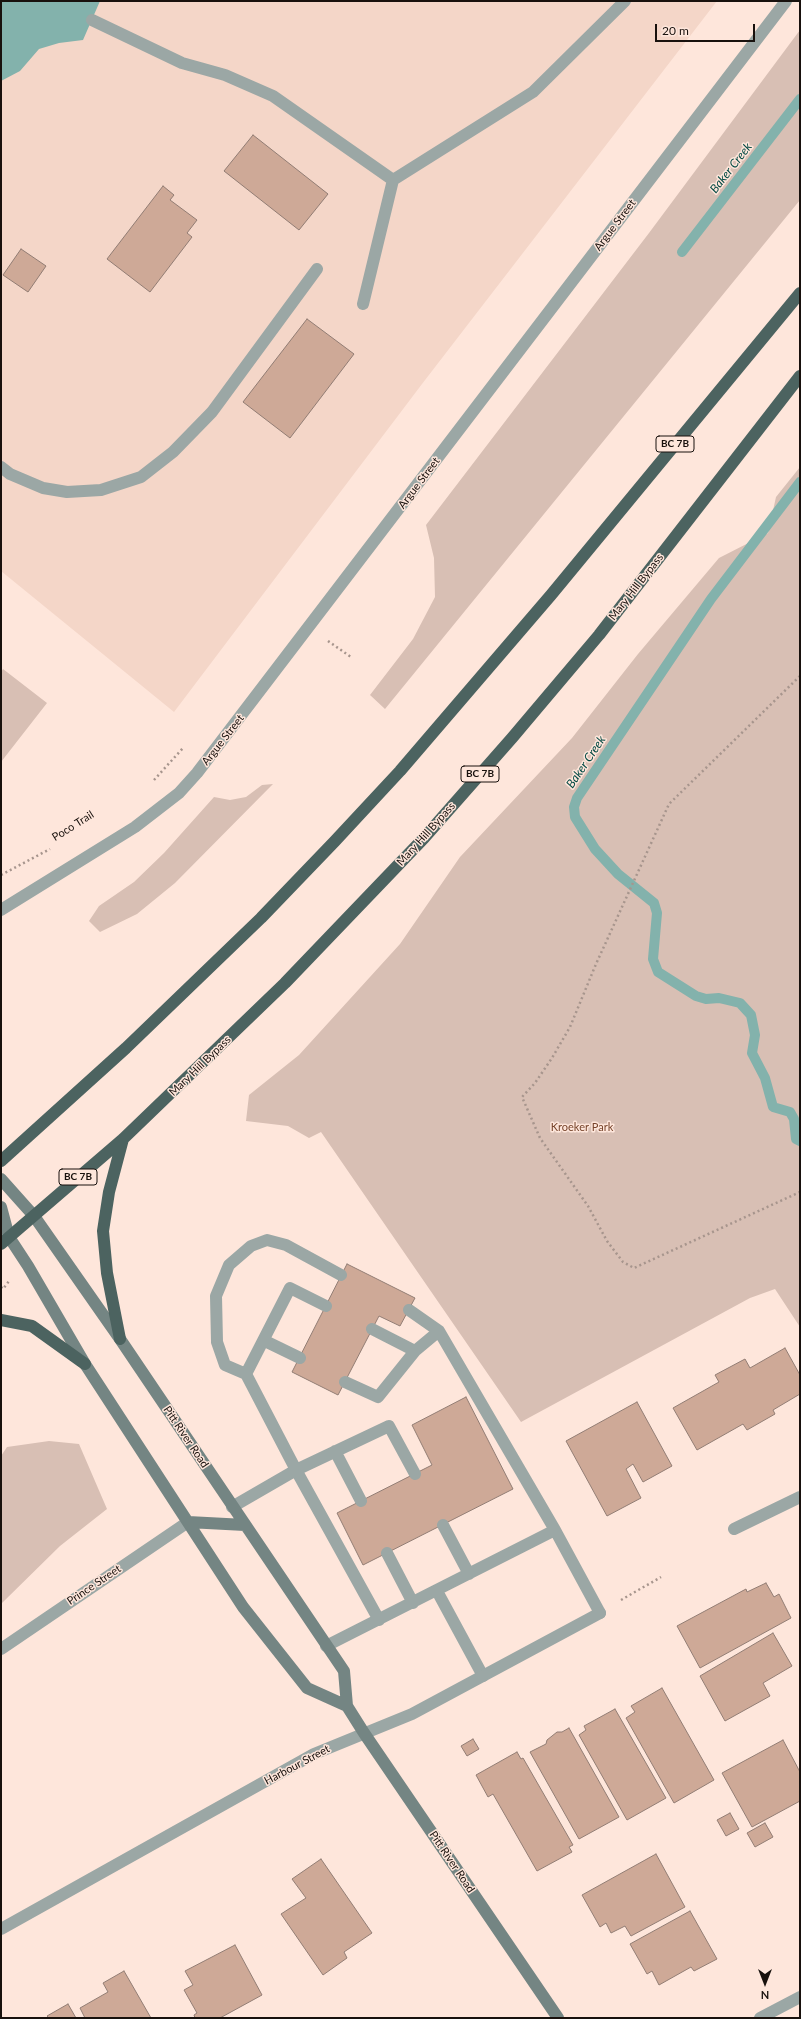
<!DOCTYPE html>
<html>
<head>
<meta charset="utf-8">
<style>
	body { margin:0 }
	#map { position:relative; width:801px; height:2019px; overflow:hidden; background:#fee6db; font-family:Lato,sans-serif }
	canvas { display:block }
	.frame { position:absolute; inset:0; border:2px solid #18110d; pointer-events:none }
	.north { position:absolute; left:745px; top:1963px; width:40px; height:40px; -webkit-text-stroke:3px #fee6db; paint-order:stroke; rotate:180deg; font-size:11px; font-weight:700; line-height:16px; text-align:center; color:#18110d }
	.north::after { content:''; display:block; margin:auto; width:14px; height:18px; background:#18110d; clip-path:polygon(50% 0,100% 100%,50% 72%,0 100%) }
	.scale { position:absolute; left:655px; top:24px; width:100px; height:18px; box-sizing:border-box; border:2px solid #18110d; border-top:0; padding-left:5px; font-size:12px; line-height:14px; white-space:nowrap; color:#18110d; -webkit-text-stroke:3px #fee6db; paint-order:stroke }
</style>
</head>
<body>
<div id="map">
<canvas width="801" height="2019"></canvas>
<div class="frame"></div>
<div class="north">N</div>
<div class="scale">20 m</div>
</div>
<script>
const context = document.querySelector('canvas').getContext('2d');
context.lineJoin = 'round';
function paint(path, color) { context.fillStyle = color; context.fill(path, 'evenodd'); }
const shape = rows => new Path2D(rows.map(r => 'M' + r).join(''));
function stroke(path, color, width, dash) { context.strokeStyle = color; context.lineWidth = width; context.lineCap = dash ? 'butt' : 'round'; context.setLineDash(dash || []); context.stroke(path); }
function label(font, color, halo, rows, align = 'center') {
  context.font = font + ' Lato,sans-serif'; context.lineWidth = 3; context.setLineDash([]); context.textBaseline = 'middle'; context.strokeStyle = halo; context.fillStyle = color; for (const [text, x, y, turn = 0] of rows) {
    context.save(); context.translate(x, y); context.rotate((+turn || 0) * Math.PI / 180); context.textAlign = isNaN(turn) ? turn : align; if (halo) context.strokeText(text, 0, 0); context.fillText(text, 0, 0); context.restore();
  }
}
paint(shape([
	[1,1,717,1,422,384,174,712,1,571]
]), '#f4d6c8');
paint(shape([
	[800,30,800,200,385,709,370,695,413,639,435,597,434,558,426,525,649,233],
	[800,467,800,1327,775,1289,750,1298,521,1422,321,1132,309,1138,288,1126,246,1121,249,1095,299,1055,400,944,460,857,572,738,638,654,719,558,768,533,776,497],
	[3,669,47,703,1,762,1,672],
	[273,784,175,883,137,914,100,932,89,921,99,906,134,882,164,853,214,797,230,800,246,797,262,785],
	[49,1441,79,1444,107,1509,60,1546,1,1604,1,1456,7,1447]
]), '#d8bfb4');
paint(shape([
	[1,1,100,1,83,40,59,43,39,49,20,71,1,81]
]), '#83b2ac');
stroke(shape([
	[682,252,800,99],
	[800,482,711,599,577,798,574,807,575,817,595,849,618,874,654,903,657,913,653,959,658,972,696,996,706,999,719,998,740,1003,751,1015,755,1035,752,1053,765,1078,773,1107,790,1112,794,1119,796,1139,800,1141]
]), '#83b2ac', 10);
const building = shape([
	[253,135,328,194,299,230,224,171,253,135],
	[163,186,174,195,170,200,197,220,187,233,192,237,150,292,107,259,163,186],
	[21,249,46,266,28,292,3,275,21,249],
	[307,319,354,354,290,438,243,402,307,319],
	[347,1264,415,1298,400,1326,379,1316,338,1395,292,1372,347,1264],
	[785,1348,800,1375,800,1394,773,1410,775,1414,747,1430,743,1424,697,1450,673,1408,719,1382,715,1375,745,1359,750,1368,785,1348],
	[466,1397,513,1489,363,1565,337,1513,432,1465,412,1425,466,1397],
	[637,1402,672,1466,643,1482,633,1464,626,1469,641,1498,607,1516,566,1441,637,1402],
	[766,1583,774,1597,779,1594,791,1618,700,1668,677,1626,746,1589,747,1592,766,1583],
	[773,1633,792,1666,763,1683,770,1696,725,1721,700,1676,773,1633],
	[662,1688,714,1780,674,1803,626,1718,635,1712,631,1706,662,1688],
	[615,1709,666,1798,627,1820,579,1735,586,1730,584,1726,615,1709],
	[569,1728,619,1817,579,1839,530,1752,546,1744,547,1740,557,1732,562,1732,569,1728],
	[473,1739,479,1749,467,1756,461,1746,473,1739],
	[783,1740,800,1772,800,1801,752,1827,722,1773,783,1740],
	[517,1752,521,1759,523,1758,573,1845,569,1847,572,1852,537,1871,493,1794,488,1797,476,1775,517,1752],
	[730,1813,739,1829,726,1836,717,1820,730,1813],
	[765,1823,773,1837,755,1847,747,1833,765,1823],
	[656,1854,685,1907,631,1936,625,1926,611,1933,606,1923,600,1927,582,1895,656,1854],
	[321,1859,372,1933,344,1952,347,1958,323,1975,281,1914,306,1898,292,1879,321,1859],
	[690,1911,717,1959,694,1971,691,1967,659,1985,652,1971,647,1974,630,1944,690,1911],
	[235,1945,262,1995,220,2018,195,2018,194,2015,197,2013,184,1990,193,1985,185,1971,235,1945],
	[124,1971,151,2018,85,2018,80,2008,108,1992,103,1983,124,1971],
	[68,2004,76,2018,49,2018,47,2016,68,2004]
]);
paint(building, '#cea997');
stroke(building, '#927d74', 1);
stroke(shape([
	[328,641,351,657],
	[800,676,669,804,596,964,570,1027,552,1058,535,1083,522,1097,540,1138,588,1206,607,1241,623,1262,634,1268,800,1192],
	[154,780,183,748],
	[1,875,50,849],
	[1,1287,3,1289,9,1281],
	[621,1600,661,1577]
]), '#a7958d', 2.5, [2, 3]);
stroke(shape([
	[92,20,182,63,225,75,273,96,393,180],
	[363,304,393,180,533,92,625,1],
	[1,467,10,474,43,488,67,492,101,490,141,477,173,452,212,412,317,269],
	[409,1310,439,1331,555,1530,600,1613],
	[372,1329,415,1351],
	[265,1341,300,1358],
	[246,1374,290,1288,326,1306],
	[345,1382,378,1397,415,1351,439,1331],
	[335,1451,361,1501],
	[232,1507,296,1470,246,1374,225,1365,217,1342,216,1296,229,1265,251,1246,267,1240,286,1245,341,1275],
	[443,1525,469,1574],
	[387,1553,413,1603],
	[437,1591,483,1676],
	[379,1620,296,1470,389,1426,415,1474],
	[326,1646,555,1530]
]), '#9ba7a5', 12);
stroke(shape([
	[1,910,135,827,179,793,197,773,786,1],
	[734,1529,800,1497],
	[1,1649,188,1522],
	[1,1929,314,1754,412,1714,600,1613],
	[760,2018,800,1997]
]), '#9ba7a5', 12);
stroke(shape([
	[1,1179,34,1216,120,1339,344,1671,347,1706,364,1733,558,2018],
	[1,1207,9,1237,28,1266,85,1364,243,1607,307,1688,347,1706],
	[188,1522,245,1525]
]), '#748583', 12);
stroke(shape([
	[1,1161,126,1048,261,918,335,841,400,771,551,595,800,293],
	[1,1244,123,1139,285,983,424,838,512,738,599,635,800,376],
	[1,1320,32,1326,85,1364],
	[120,1339,107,1273,103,1231,109,1192,123,1139]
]), '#4c6360', 12);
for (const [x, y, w] of [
	[675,444,38],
	[480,774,38],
	[78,1177,38]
]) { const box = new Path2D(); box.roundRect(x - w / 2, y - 8, w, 16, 3); context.fillStyle = '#fee6db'; context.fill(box); stroke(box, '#18110d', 1); }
label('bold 10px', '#18110d', null, [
	["BC 7B",675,444],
	["BC 7B",480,774],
	["BC 7B",78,1177]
]);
label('11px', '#18110d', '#fee6db', [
	["Argue Street",615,225,-53],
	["Argue Street",419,483,-53],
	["Mary Hill Bypass",636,587,-52],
	["Argue Street",223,740,-52],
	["Poco Trail",73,826,-32],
	["Mary Hill Bypass",426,834,-48],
	["Mary Hill Bypass",200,1066,-44],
	["Pitt River Road",186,1437,56],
	["Prince Street",94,1585,-34],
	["Harbour Street",297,1765,-28],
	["Pitt River Road",452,1862,56]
]);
label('11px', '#76432a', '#fee6db', [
	["Kroeker Park",582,1127]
]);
label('italic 12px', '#004842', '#fee6db', [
	["Baker Creek",731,168,-52],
	["Baker Creek",586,762,-56]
]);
</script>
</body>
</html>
